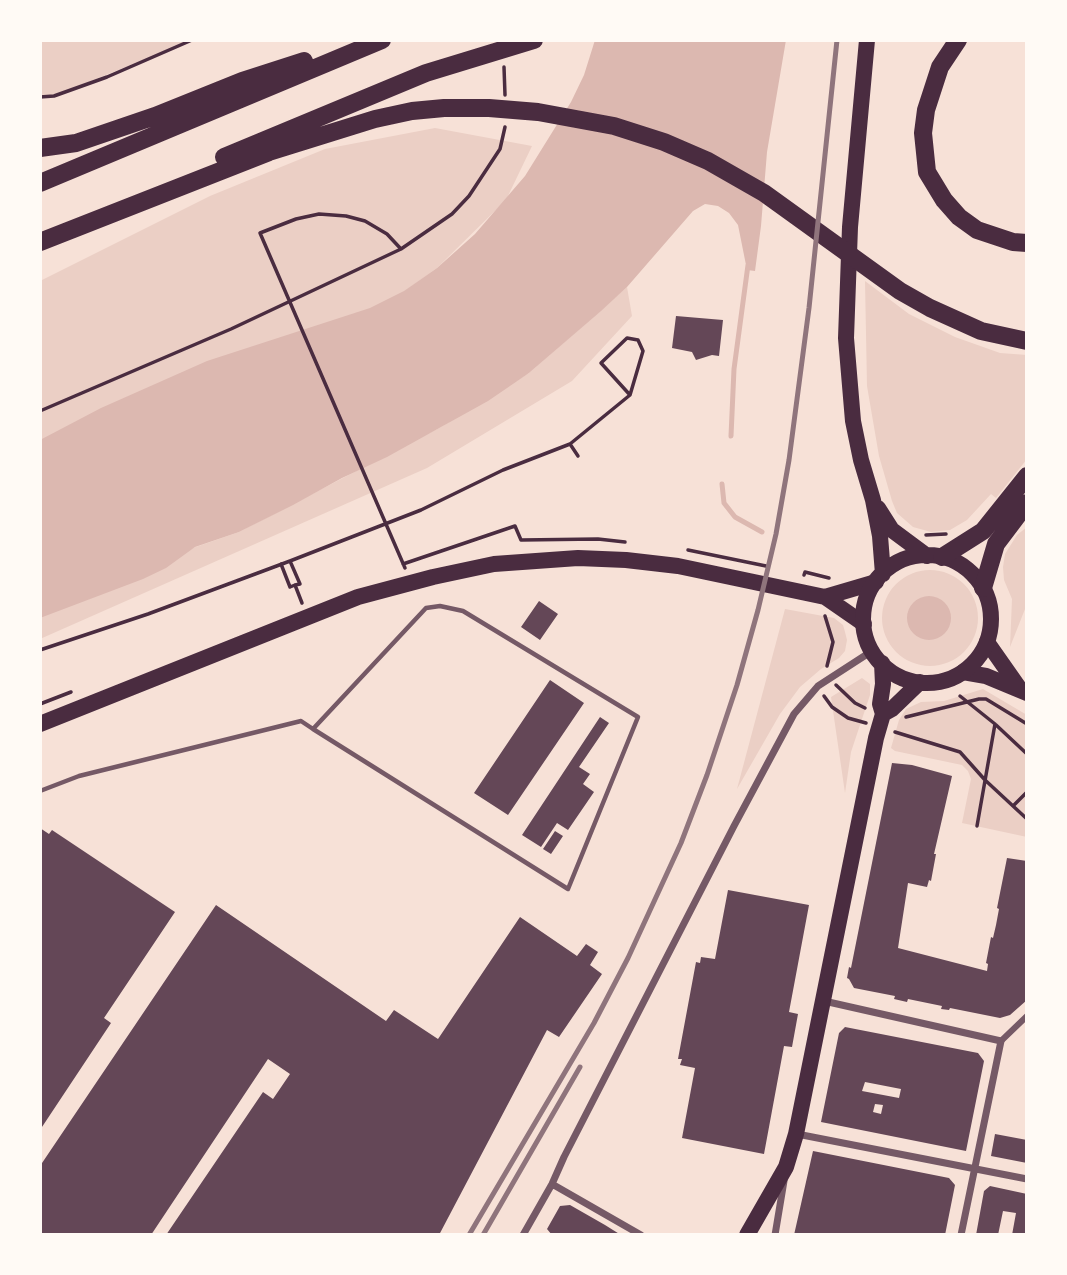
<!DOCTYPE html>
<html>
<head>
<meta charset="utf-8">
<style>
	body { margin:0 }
	#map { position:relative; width:1067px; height:1275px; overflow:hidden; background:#f7e1d7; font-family:"PT Sans Narrow",sans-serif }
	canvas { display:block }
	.frame { position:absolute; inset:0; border:42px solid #fffaf5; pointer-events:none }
</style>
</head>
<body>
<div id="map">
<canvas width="1067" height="1275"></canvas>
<div class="frame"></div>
</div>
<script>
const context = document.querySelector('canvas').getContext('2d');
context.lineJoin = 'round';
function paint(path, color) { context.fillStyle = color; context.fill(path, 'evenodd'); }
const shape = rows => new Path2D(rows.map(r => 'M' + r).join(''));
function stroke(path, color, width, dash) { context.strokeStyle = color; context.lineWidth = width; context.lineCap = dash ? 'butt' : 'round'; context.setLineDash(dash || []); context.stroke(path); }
paint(shape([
	[40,40,192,40,54,96,40,97],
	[435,128,532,146,506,200,437,268,335,341,40,465,40,281,210,196,325,149],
	[865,281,909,314,955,337,1000,353,1027,355,1027,459,996,498,991,494,967,520,950,530,931,532,913,527,897,513,892,501,879,456,867,386],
	[627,287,632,316,572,381,427,468,40,639,40,601,239,532,441,427,529,373],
	[1027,527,1027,604,1010,647,1012,599,1004,580,1003,567,1005,554,1017,535],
	'882 618a48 48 0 1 1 96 0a48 48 0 1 1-96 0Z',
	[785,609,834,618,843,625,845,632,847,640,845,651,839,658,821,669,800,687,780,714,737,789],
	[862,678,870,684,870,695,851,752,845,793,831,697],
	[983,689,1027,715,1027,837,962,823,971,779,968,771,962,765,895,751,891,748,899,720,906,709,921,702,944,701]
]), '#ebcfc5');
paint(shape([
	[595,40,786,40,767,152,761,226,755,271,747,270,738,225,729,213,718,206,705,204,693,211,627,287,601,311,529,373,488,401,387,457,342,478,293,505,239,532,195,547,166,568,143,579,40,618,40,440,101,408,207,361,370,308,404,291,437,268,475,234,525,176,571,102,584,75],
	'907 618a22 22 0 1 1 44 0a22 22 0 1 1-44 0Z'
]), '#dcb8b0');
stroke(shape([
	[731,436,734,369,748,265],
	[722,484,724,503,735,517,762,532]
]), '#dcb8b0', 5);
paint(shape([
	[676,316,723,320,719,356,712,355,696,360,692,352,672,348],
	[539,601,558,614,540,640,521,627],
	[550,680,584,703,508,815,474,793],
	[600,717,609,723,579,767,590,774,583,784,594,792,568,830,557,823,541,847,522,835],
	[892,763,912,765,952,776,934,854,936,854,931,881,929,880,927,887,908,883,898,948,987,971,988,964,986,963,991,937,993,938,996,925,999,909,997,908,1007,858,1027,861,1027,1000,1010,1015,1000,1018,950,1008,949,1010,941,1009,942,1006,908,999,907,1002,894,999,895,996,854,988,849,979,847,978,849,967,851,968],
	[40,828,49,834,52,830,175,912,104,1018,111,1023,40,1130],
	[555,831,563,836,551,854,543,849],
	[728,890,809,905,789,1012,798,1014,792,1047,784,1046,764,1154,682,1138,695,1068,680,1065,682,1059,678,1059,696,962,700,963,701,957,715,959],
	[216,905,386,1021,394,1010,438,1039,520,917,577,956,586,944,598,952,590,965,602,974,559,1037,547,1030,439,1235,166,1235,263,1092,273,1099,290,1074,268,1059,151,1235,40,1235,40,1166],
	[845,1027,978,1053,984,1061,966,1151,821,1122,839,1033],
	[865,1082,901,1089,899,1098,862,1091],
	[875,1104,883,1105,881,1114,873,1112],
	[995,1134,1027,1140,1027,1163,991,1156],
	[813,1151,949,1178,955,1185,945,1235,794,1235],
	[990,1186,1027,1194,1027,1235,1012,1235,1016,1213,1003,1211,998,1235,976,1235,984,1191],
	[570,1205,605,1225,621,1235,552,1235,547,1229,560,1206]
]), '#644757');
stroke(shape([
	[504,67,505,95],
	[40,97,54,96,107,77,192,40],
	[401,249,387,234,365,221,346,216,319,214,296,219,260,233,405,568],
	[40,411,231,329,401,249,452,214,469,196,500,149,505,127],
	[570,444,578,456],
	[926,535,946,534],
	[688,550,766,566],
	[281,564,290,587,295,585,300,584,290,561],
	[403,564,515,526,521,540,598,539,625,542],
	[804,575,805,572,829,578],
	[295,585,302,603],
	[825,616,833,642,827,666],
	[40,650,148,614,290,561,421,510,503,470,570,444,630,395,643,351,638,340,627,338,601,363,630,395],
	[836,685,855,703,865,708],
	[824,696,832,707,848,718,866,723],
	[960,696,995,724,1027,754],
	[40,704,71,692],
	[906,717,979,699,986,699,1027,724],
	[895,732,960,752,985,780,1027,819],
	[1013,806,1027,792],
	[977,826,995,724]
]), '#4a2c40', 3.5);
stroke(shape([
	[40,791,79,776,301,721,313,729,568,889,638,717,463,611,440,606,426,608,313,729]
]), '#755966', 4.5);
stroke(shape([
	[1001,1041,1027,1016]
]), '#755966', 6);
stroke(shape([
	[824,1001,1001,1041,961,1235],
	[797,1134,1027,1179],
	[552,1184,641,1235],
	[523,1235,552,1184,564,1157,734,826,794,714,818,686,872,651],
	[775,1235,784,1181]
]), '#755966', 7);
stroke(shape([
	[825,597,876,582],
	[987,642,1020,689],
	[963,672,986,676,1027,693],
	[40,724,358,597,433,577,494,564,578,558,626,560,678,566,825,597,864,624]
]), '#4a2c40', 16);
stroke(shape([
	[867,40,850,227,846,338,853,421,861,460,873,500,880,536,883,574],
	[878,508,892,530,927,556],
	'863 619a64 64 0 1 1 128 0a64 64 0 1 1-128 0Z',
	[883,714,892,709,920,682],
	[747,1235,786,1167,796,1134,876,738,883,714,880,704,883,684,882,663]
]), '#4a2c40', 16);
stroke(shape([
	[958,40,940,67,926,110,923,133,927,172,944,200,959,217,977,230,1013,242,1027,243],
	[40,148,76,143,155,116,242,81,304,61],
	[224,157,426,73,534,40],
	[40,183,382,40],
	[40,242,269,152,375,119,412,111,444,108,489,108,538,112,614,126,664,142,708,161,764,193,900,291,930,308,981,331,1027,341],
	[942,557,983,531,1027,476],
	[983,588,996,544,1027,503]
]), '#4a2c40', 18);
stroke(shape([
	[469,1235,594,1023,628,958,681,843,707,775,737,685,758,610,776,534,789,460,809,308,837,40],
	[483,1235,580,1067]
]), '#8f747c', 5);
</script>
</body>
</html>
